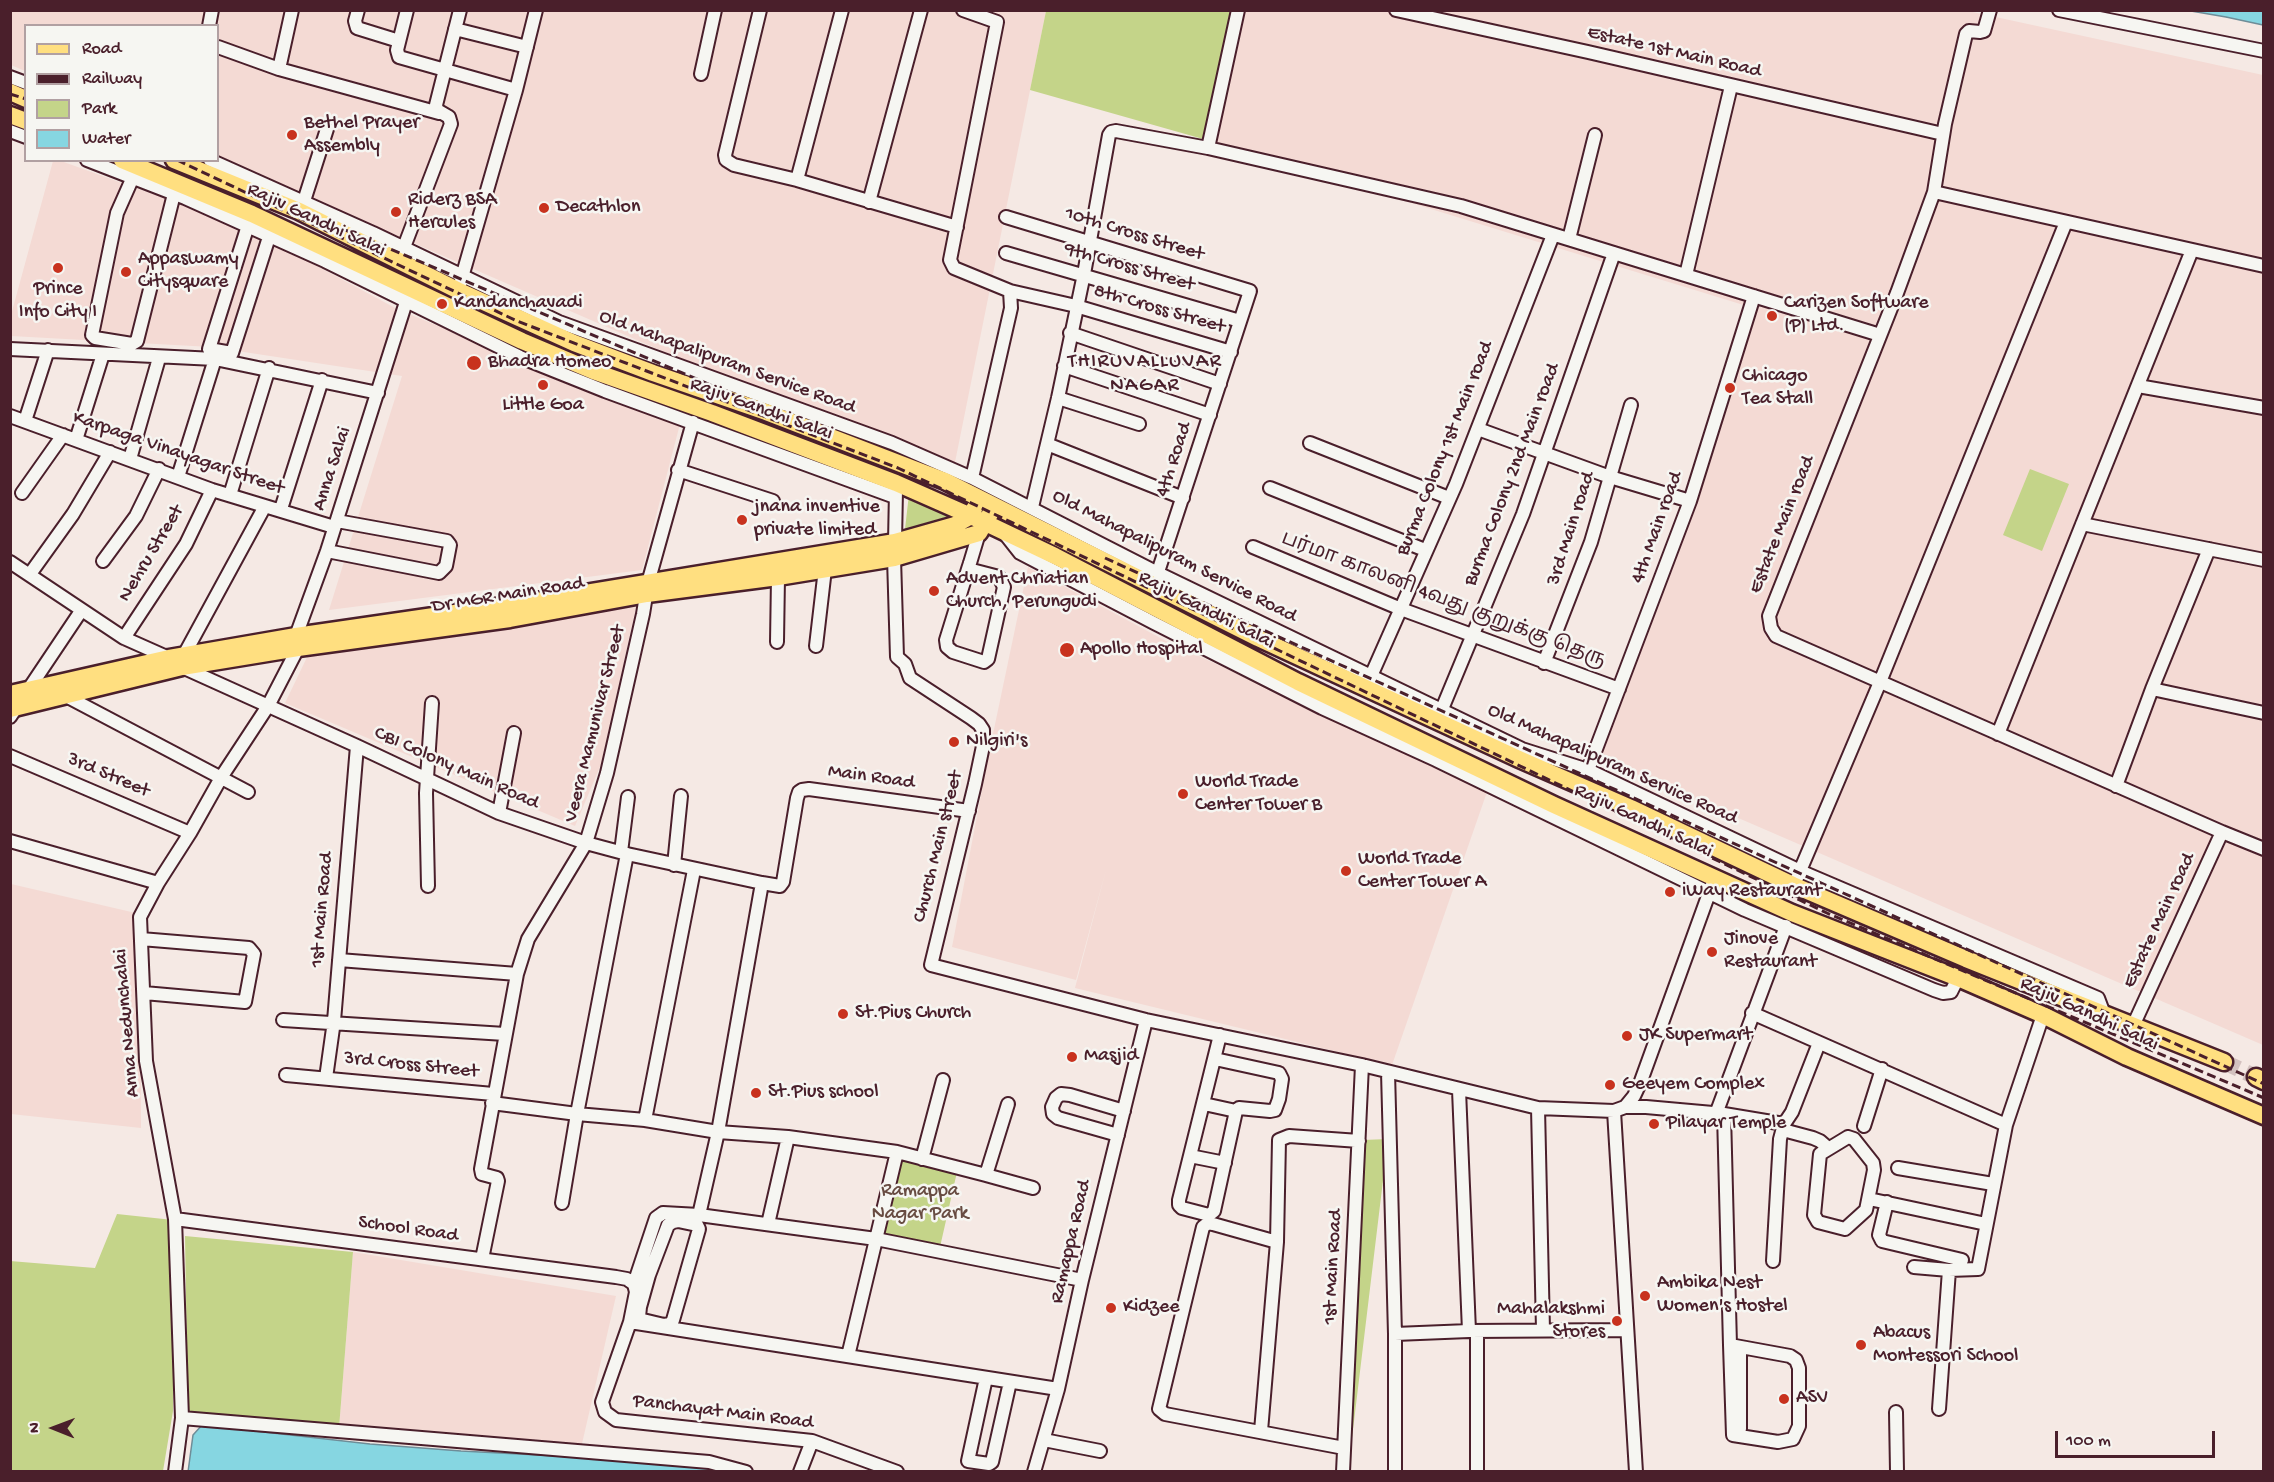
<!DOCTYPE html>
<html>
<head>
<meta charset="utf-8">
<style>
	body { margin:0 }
	#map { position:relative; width:2274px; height:1482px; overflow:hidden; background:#f5e9e4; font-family:"Gochi Hand",sans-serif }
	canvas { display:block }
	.frame { position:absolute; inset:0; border:12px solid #4a1f2b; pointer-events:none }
	.legend { position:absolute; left:24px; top:24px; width:195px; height:138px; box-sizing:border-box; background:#f6f6f2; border:2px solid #b1a0a2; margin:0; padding:8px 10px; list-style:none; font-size:18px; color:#4a1f2b }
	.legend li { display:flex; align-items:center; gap:12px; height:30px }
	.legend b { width:30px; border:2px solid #b1a0a2 }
	.north { position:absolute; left:24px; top:1398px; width:60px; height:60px; -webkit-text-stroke:4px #f6f6f2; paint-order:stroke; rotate:271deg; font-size:16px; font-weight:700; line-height:24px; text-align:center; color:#4a1f2b }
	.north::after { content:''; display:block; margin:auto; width:21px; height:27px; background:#4a1f2b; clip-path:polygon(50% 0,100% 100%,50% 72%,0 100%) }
	.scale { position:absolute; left:2055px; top:1431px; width:160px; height:27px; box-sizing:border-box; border:3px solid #4a1f2b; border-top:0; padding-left:8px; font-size:18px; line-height:21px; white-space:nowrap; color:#4a1f2b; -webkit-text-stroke:4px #f6f6f2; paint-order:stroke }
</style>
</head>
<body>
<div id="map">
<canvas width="2274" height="1482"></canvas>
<div class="frame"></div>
<ul class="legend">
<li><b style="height:8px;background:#ffdf80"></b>Road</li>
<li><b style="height:8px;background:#4a1f2b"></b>Railway</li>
<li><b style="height:16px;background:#c4d489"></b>Park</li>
<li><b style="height:16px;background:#86d6e1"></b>Water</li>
</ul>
<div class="north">N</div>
<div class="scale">100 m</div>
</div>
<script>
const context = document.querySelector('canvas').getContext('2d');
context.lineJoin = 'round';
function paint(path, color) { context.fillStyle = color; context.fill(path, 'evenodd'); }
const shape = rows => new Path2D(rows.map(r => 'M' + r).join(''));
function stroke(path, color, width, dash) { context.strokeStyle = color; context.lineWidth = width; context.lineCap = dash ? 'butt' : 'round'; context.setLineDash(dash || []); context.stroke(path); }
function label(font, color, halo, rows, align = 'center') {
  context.font = font + ' "Gochi Hand","Noto Sans Tamil",sans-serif'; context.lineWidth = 5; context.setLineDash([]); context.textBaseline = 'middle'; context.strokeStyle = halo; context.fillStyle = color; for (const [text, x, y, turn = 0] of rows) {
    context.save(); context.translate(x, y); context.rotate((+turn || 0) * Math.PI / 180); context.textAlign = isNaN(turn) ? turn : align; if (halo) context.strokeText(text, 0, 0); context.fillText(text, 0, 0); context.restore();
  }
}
paint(shape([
	[10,11,1046,11,952,477,218,158,218,26,26,26,25,71,11,65],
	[1231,11,1968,11,2263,75,2263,1045,1595,756,1750,307,1203,139],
	[53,161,61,161,244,227,399,310,680,424,642,570,329,610,402,376,211,347,11,336,11,315],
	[1028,567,1166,641,1488,789,1392,1065,1075,988,1106,870,1076,980,952,947,989,753],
	[636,607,602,762,575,826,285,703,310,651],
	[11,884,140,914,141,1128,11,1114],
	[353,1252,616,1296,581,1448,339,1428]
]), '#f4dad4');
paint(shape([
	[1046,11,1231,11,1203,139,1030,90],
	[2030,469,2069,484,2042,551,2003,535],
	[909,494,950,516,905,529],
	[1388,1139,1348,1471,1363,1140],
	[900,1158,957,1172,940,1247,883,1235],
	[117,1214,173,1220,173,1411,163,1471,11,1471,10,1261,95,1268],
	[185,1236,353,1252,339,1428,188,1414]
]), '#c4d489');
const water = shape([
	[2191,11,2263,11,2263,25,2226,17,2191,11],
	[202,1425,370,1444,461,1451,673,1462,731,1472,188,1472,193,1435,202,1425]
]);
paint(water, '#86d6e1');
stroke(water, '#6e8d98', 1.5);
stroke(shape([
	[2224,1062,2256,1077]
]), '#d3c1bf', 16, [16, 8]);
const minor = shape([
	[292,10,279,69,439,113],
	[358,10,355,21,357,28,399,41],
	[407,10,397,50,399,57,516,90],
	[760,10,725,155,726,160,734,165,797,180,957,227],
	[963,10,997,22,950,260,954,268,1010,291,1011,308,972,478],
	[1396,10,1588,52,1943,134],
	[1990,10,1984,31,1980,32,1969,31,1966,34,1945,124,1934,192,1897,293,1769,616,1771,628,1776,636,2222,832],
	[2059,10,2264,51],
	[209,26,212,10],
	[455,29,527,47],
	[218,47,279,69],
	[701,74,715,10],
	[10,77,26,83],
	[10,131,26,137],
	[1208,148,1238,10],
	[87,160,185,198,325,261,520,357,605,391,895,497],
	[210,160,373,233,559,322,892,443,972,478,1158,573,1522,749,1588,770,1800,871,2098,998,2104,1014],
	[133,177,117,213,92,335,95,338,132,344,137,341,174,194],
	[797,180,842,10],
	[1934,192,2264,266],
	[304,201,327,129],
	[869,202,921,10],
	[1006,217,1250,291,1156,578],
	[250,219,209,349,232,353,269,237],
	[1569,239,1595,135],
	[1006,253,1240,321],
	[401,255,451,124,449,117,437,110,436,105,460,10],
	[1686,275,1731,86],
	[460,284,516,90,536,10],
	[1010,291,1076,306,1231,352],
	[1070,333,1220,384],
	[10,349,215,359,378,393],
	[1064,366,1210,415],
	[2138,386,2264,408],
	[1058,398,1139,424],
	[10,416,212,490,334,527],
	[25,421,48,350],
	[1478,429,1610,477,1690,501],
	[76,440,103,354],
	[1310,443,1449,498],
	[1047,444,1183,498],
	[130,459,159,358],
	[678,470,773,501],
	[178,477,215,359],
	[1270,488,1425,550],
	[22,493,63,435],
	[230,495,269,368],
	[1032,507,1058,398,1084,274,1109,135,1111,132,1116,131,1208,148,1461,206,1880,335],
	[281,509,322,380],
	[2082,524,2264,560],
	[1005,534,1020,553,1154,623,1322,708,1436,760,1745,910,1934,990,1943,993,1951,992,1958,978],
	[895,542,896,490],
	[1253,547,1401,609,1619,689],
	[327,551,439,573,446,566,450,545,447,541,337,521],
	[894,558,897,657,905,664,910,678,971,718,979,724,983,730,983,746,975,784,931,965,1146,1020,1362,1065,1538,1108,1614,1111,1625,1107,1646,1107,1724,1114,1784,1124],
	[103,561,136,516,159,469],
	[10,562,124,638,169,658],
	[968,569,999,577,1004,587,988,659,984,662,953,652,947,647,946,640,968,569,970,563,979,533],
	[30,574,73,514,110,452],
	[124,638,186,544,212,490],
	[777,642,778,577],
	[816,646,825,569],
	[184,655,265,506],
	[1544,663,1591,542,1631,405],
	[182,667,357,746,499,813,586,843,627,854,762,883,780,886,783,882,797,798,799,792,802,790,809,789,969,811],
	[1371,676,1456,484,1553,235],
	[2152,689,2264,713],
	[64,695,248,792],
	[1442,709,1523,514,1614,253],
	[10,717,81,611],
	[1998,734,2192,250],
	[10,756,190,833],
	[1588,770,1690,501,1754,296],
	[2116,786,2152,689,2209,549],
	[499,813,514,733],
	[10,841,158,883],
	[621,852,628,797],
	[674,865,681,796],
	[1797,878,1880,682,2066,222],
	[428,886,426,793,432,703],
	[141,939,249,948,254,954,245,1002,144,993],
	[339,960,517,974],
	[1752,1013,2006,1125],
	[283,1020,505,1034],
	[2133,1026,2222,832,2264,849],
	[1215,1059,1279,1073,1282,1079,1279,1099,1275,1110,1270,1111,1239,1108,1236,1111],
	[1388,1072,1395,1334,1395,1472],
	[286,1075,493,1094],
	[326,1078,334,1021,357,746],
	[1459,1090,1469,1331],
	[492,1103,577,1114,645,1120,718,1132,788,1137,897,1152,986,1175],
	[1008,1104,986,1175,1033,1188],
	[1204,1104,1236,1111,1214,1211,1209,1215,1182,1208,1179,1205,1179,1200,1220,1035],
	[1625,1107,1634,1096,1641,1081,1712,885],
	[1538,1108,1543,1330],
	[1614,1111,1636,1472],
	[1716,1114,1786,926],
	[1724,1114,1730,1345,1733,1435,1778,1442,1793,1439,1799,1426,1799,1368,1796,1360,1790,1356,1730,1345],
	[645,1120,694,870],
	[1864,1126,1882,1069],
	[1783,1130,1813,1138,1820,1141,1828,1148],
	[1118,1135,1058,1118,1053,1114,1052,1107,1056,1098,1061,1094,1070,1095,1124,1111],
	[1848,1137,1854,1139,1873,1163,1874,1170,1866,1210,1845,1229,1818,1222,1814,1215,1820,1154,1848,1137],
	[1190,1156,1225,1163],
	[922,1159,943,1080],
	[1898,1168,1993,1184],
	[1869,1199,1986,1224],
	[1887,1202,1879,1235,1882,1241,1962,1260],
	[562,1203,577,1114,627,854],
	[699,1215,718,1132,762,883],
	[175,1219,616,1277,627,1279,634,1284],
	[678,1221,697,1225,699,1229,673,1320,670,1324,664,1325,643,1320,639,1317,640,1307,649,1275,668,1225,673,1222,678,1221],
	[768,1224,788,1137],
	[1277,1242,1213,1224,1208,1223,1203,1227,1159,1409,1165,1414,1344,1448],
	[482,1259,498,1181,497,1178,482,1174,481,1169,517,974,528,939,586,843,607,773,643,614,648,583,693,422],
	[1773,1261,1780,1139,1784,1124,1792,1112,1819,1043],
	[1914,1267,1949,1270,1978,1269,2006,1125,2043,1015],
	[634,1284,656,1218,663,1213,699,1215,876,1239,1082,1280],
	[634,1284,636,1292,630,1322,602,1402,605,1412,616,1420,812,1441,897,1472],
	[630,1322,1058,1389],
	[1477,1331,1477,1472],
	[1395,1334,1469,1331,1627,1330],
	[848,1356,897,1152],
	[986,1378,968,1461,989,1464,992,1462,1010,1382],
	[1939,1409,1949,1270],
	[1896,1412,1897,1472],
	[182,1418,709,1462,746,1472],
	[1740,1429,1740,1347],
	[1261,1431,1277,1242,1279,1140,1289,1136,1359,1141],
	[1044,1440,1100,1451],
	[175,1472,182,1418,175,1219,146,1061,140,917,158,883,190,833,222,776,268,706,298,648,296,636,327,551,406,302,412,289],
	[800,1472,812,1441],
	[1034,1472,1058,1389,1082,1280,1146,1020],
	[1343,1472,1362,1065]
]);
const major = shape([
	[10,92,26,99],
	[10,115,26,121],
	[122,160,252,214,522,341,593,371,712,413,896,483,971,516,1055,556,1298,682,1554,805,1792,913,1958,978,2043,1015,2127,1057,2264,1116],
	[174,160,299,211,457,290,574,343,653,373,766,412,945,481,1258,638,1519,759,1631,808,1793,885,1966,959,2224,1062],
	[10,694,169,658,296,636,537,601,895,542,955,525,971,516,974,509],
	[10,709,182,667,298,648,510,619,647,594,778,577,894,558,979,533,990,514],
	[2256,1077,2264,1081]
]);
stroke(minor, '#4a1f2b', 16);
stroke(major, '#4a1f2b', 21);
stroke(minor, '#f6f6f2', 12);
stroke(major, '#ffdf80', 16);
stroke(shape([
	[10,94,26,99],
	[177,160,517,321,898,468,1829,914,2264,1098],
	[329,223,746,400],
	[1105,558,2264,1084]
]), '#4a1f2b', 3, [9, 4.5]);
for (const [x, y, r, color] of [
	[292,135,6,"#c8321e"],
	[544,208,6,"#c8321e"],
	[396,212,6,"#c8321e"],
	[58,268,6,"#c8321e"],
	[126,272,6,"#c8321e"],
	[442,304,6,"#c8321e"],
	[1772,316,6,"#c8321e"],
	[474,363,8,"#c8321e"],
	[543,385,6,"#c8321e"],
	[1730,388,6,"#c8321e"],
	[742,520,6,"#c8321e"],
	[934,591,6,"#c8321e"],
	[1067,650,8,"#c8321e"],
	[954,742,6,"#c8321e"],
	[1183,794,6,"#c8321e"],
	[1346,871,6,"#c8321e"],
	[1670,892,6,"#c8321e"],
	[1712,952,6,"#c8321e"],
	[843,1014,6,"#c8321e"],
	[1627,1036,6,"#c8321e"],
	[1072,1057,6,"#c8321e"],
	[1610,1085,6,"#c8321e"],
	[756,1093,6,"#c8321e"],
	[1654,1124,6,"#c8321e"],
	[1645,1296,6,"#c8321e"],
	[1111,1308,6,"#c8321e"],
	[1617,1321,6,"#c8321e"],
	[1861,1345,6,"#c8321e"],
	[1784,1399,6,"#c8321e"]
]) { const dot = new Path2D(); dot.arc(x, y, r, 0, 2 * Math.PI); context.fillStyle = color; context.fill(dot); stroke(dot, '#f6f6f2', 2); }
label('20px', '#4a1f2b', '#f6f6f2', [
	["Estate 1st Main Road",1674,53,13],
	["Rajiv Gandhi Salai",316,221,25],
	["10th Cross Street",1134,235,17],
	["9th Cross Street",1129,268,16],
	["8th Cross Street",1159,310,16],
	["Old Mahapalipuram Service Road",727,363,20],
	["Rajiv Gandhi Salai",761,410,20],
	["Burma Colony 1st Main road",1446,449,-68],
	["Karpaga Vinayagar Street",178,454,19],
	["4th Road",1175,460,-72],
	["Anna Salai",333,469,-72],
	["Burma Colony 2nd Main road",1513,475,-69],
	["Estate Main road",1783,525,-68],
	["4th Main road",1658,528,-70],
	["3rd Main road",1572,529,-72],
	["Nehru Street",152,554,-59],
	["Old Mahapalipuram Service Road",1174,557,27],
	["Dr MGR Main Road",508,596,-9],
	["பர்மா காலனி 4வது குறுக்கு தெரு",1443,601,21],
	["Rajiv Gandhi Salai",1206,611,27],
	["Veera Mamunivar Street",596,724,-76],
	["Old Mahapalipuram Service Road",1612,765,24],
	["CBI Colony Main Road",456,769,24],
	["3rd Street",108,776,23],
	["Main Road",871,778,8],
	["Rajiv Gandhi Salai",1643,822,25],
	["Church Main street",939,847,-76],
	["1st Main Road",323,910,-85],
	["Estate Main road",2160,921,-65],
	["Rajiv Gandhi Salai",2089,1015,25],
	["Anna Nedunchalai",128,1023,-95],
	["3rd Cross Street",411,1066,6],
	["School Road",408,1230,8],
	["Ramappa Road",1072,1242,-77],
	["1st Main Road",1334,1267,-87],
	["Panchayat Main Road",723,1413,7]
]);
label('20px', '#4a1f2b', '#f6f6f2', [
	["Bethel Prayer",304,124],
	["Assembly",304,147],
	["Riderz BSA",408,201],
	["Hercules",408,224],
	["Decathlon",556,208],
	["Appaswamy",138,260],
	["Citysquare",138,283],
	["Prince",58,290,"center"],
	["Info City I",58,313,"center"],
	["Kandanchavadi",454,304],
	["Carizen Software",1784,304],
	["(P) Ltd.",1784,327],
	["Bhadra Homeo",488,363],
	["Chicago",1742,377],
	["Tea Stall",1742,400],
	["Little Goa",543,406,"center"],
	["jnana inventive",754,508],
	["private limited",754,531],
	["Advent Chriatian",946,580],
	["Church, Perungudi",946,603],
	["Apollo Hospital",1080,650],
	["Nilgiri's",966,742],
	["World Trade",1195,783],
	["Center Tower B",1195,806],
	["World Trade",1358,860],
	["Center Tower A",1358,883],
	["iWay Restaurant",1682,892],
	["Jinove",1724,940],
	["Restaurant",1724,963],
	["St.Pius Church",855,1014],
	["JK Supermart",1639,1036],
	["Masjid",1084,1057],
	["Geeyem Complex",1622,1085],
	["St.Pius school",768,1093],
	["Pilayar Temple",1666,1124],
	["Ambika Nest",1657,1284],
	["Women's Hostel",1657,1307],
	["Kidzee",1123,1308],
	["Mahalakshmi",1605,1310,"right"],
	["Stores",1605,1333,"right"],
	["Abacus",1873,1334],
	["Montessori School",1873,1357],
	["ASV",1796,1399]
], 'left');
label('20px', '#684c42', '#f6f6f2', [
	["Ramappa",920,1192],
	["Nagar Park",920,1215]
]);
context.letterSpacing = '1.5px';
label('21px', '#4a1f2b', '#f6f6f2', [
	["THIRUVALLUVAR",1145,363],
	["NAGAR",1145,387]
]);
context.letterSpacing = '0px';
</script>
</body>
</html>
